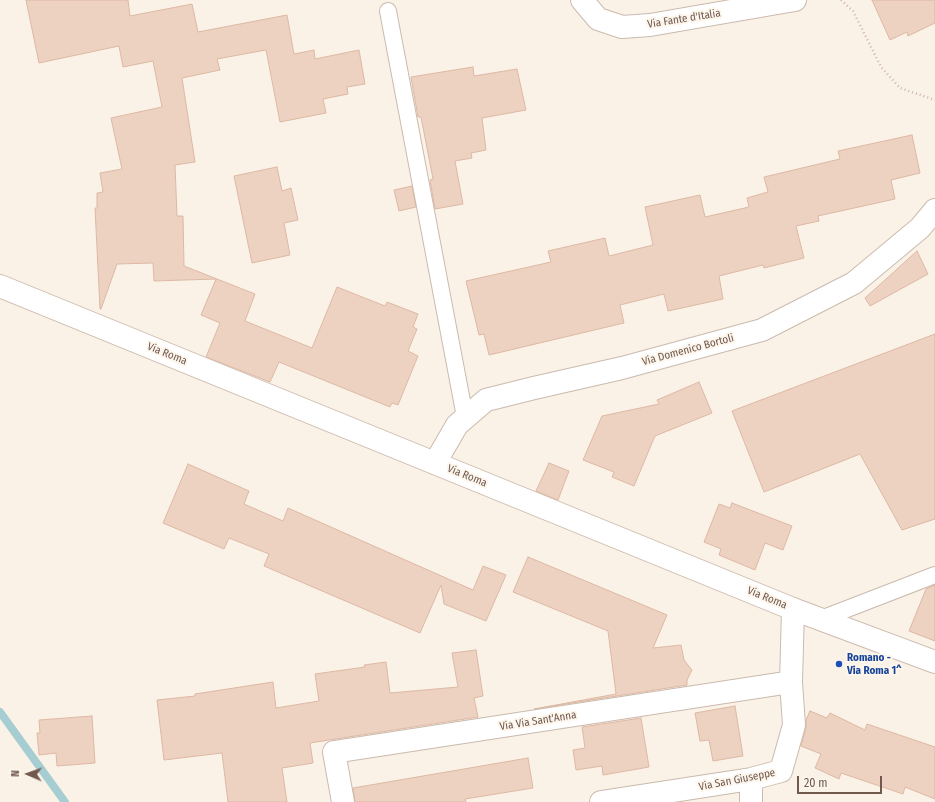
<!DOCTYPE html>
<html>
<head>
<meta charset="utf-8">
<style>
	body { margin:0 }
	#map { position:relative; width:935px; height:802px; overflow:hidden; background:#faf2e7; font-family:"Fira Sans Condensed",sans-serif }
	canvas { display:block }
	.north { position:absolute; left:8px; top:754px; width:40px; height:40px; -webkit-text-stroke:3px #fdf6ed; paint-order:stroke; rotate:272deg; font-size:11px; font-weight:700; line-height:16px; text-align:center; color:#71594e }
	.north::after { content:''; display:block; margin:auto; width:14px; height:18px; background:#71594e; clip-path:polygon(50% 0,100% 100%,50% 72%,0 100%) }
	.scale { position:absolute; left:797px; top:776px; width:85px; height:18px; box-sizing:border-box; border:2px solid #71594e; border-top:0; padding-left:5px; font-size:12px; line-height:14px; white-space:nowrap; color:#71594e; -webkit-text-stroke:3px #fdf6ed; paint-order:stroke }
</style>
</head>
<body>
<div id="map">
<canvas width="935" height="802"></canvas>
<div class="north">N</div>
<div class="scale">20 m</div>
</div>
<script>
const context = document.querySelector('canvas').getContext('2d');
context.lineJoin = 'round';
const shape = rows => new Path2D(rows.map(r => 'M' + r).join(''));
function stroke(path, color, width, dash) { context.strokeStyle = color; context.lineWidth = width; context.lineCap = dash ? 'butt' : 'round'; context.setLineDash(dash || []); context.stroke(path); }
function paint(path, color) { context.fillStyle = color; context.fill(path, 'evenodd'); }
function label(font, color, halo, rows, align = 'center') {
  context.font = font + ' "Fira Sans Condensed",sans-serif'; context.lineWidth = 4; context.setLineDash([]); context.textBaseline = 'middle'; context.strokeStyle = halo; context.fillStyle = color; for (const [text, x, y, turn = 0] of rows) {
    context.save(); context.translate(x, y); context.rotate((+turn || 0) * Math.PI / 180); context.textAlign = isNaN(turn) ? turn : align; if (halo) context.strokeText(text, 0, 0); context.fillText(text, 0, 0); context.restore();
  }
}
stroke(shape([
	[0,712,65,802]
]), '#a5cdd2', 8);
const building = shape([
	[26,0,128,0,130,16,192,4,198,32,287,15,294,54,314,50,315,59,359,50,365,84,347,87,348,94,323,99,326,113,280,122,266,50,217,59,220,70,182,78,195,162,175,165,177,216,183,216,184,266,255,294,245,321,312,348,337,287,385,306,387,302,418,314,413,327,417,329,408,351,418,356,398,405,392,403,390,407,279,362,270,382,206,357,220,323,201,315,216,279,154,281,153,263,117,264,101,309,100,309,95,208,97,208,97,193,103,192,100,173,122,169,111,118,162,107,153,61,123,67,119,46,39,63,26,0],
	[872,0,935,0,935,23,908,36,907,32,890,40,872,0],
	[473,67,474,76,517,69,526,110,482,118,486,150,471,153,472,158,455,161,463,204,435,209,430,180,433,179,421,117,418,117,411,77,473,67],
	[912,135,920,173,891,180,895,199,818,216,819,221,796,226,804,258,764,268,763,265,719,276,723,299,668,311,664,294,620,305,624,323,489,355,484,334,479,335,466,281,551,262,548,251,605,238,609,256,653,245,645,207,700,195,705,217,749,207,747,198,768,192,764,177,840,159,838,151,912,135],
	[277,167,282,191,291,188,298,220,284,223,290,255,252,263,234,176,277,167],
	[412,186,416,207,399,211,394,190,412,186],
	[917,251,928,274,870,306,865,298,917,251],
	[935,334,935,519,902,530,860,454,764,492,732,411,935,334],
	[699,382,712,413,655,436,634,486,612,477,614,472,583,460,602,416,659,404,657,400,699,382],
	[549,463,569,471,558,500,536,491,549,463],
	[188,464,249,491,244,504,283,521,288,508,473,590,483,566,506,575,486,621,444,604,441,585,420,633,264,566,269,554,229,538,224,549,163,523,188,464],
	[732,503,792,526,783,550,765,543,755,570,719,555,721,549,704,542,719,504,730,508,732,503],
	[528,557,667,615,653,648,681,645,684,660,692,670,687,680,687,685,534,709,616,694,608,631,513,592,528,557],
	[935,585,935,641,909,631,926,589,935,585],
	[476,650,483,696,474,698,478,717,310,743,313,763,282,768,287,802,228,802,222,753,164,760,157,700,195,696,195,694,273,682,276,708,319,701,315,674,365,667,364,665,386,662,390,693,458,687,452,653,476,650],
	[735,706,743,756,713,761,709,740,700,741,695,713,735,706],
	[810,711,827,718,830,713,865,730,867,724,935,747,935,799,905,787,903,794,841,773,839,779,815,768,821,754,801,746,806,728,806,720,810,711],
	[92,716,95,763,57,766,56,753,39,755,37,733,40,733,39,720,92,716],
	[641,718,649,767,603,775,602,766,576,770,573,750,585,748,582,727,641,718],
	[528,758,533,788,465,799,466,802,355,802,353,788,528,758]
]);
paint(building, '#edd1c1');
stroke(building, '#ddb8a3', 1);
const service = shape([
	[388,11,465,417],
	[821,619,935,575]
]);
const minor = shape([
	[582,0,598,19,622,27,650,25,795,0],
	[435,463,457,425,486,400,534,388,622,368,762,330,854,283,920,228,935,210],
	[751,779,751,802],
	[343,802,334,752,791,682],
	[601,802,751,779,781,771,794,725,791,682,793,609]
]);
const secondary = shape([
	[0,286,793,609,935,662]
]);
stroke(service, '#cbbaae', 18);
stroke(minor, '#cbbaae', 24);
stroke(secondary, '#cfbcaf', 24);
stroke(shape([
	[841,0,853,11,881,67,900,88,935,100]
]), '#d1b4a5', 2.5, [1, 3]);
stroke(service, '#fff', 16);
stroke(minor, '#fff', 22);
stroke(secondary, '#fff', 22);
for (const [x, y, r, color] of [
	[839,664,4,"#1a4fb4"]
]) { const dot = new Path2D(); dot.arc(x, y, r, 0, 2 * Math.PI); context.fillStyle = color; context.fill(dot); stroke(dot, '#fdf6ed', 1.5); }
label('11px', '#71594e', '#fdf6ed', [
	["Via Fante d'Italia",684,19,-9],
	["Via Domenico Bortoli",688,350,-15],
	["Via Roma",167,354,22],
	["Via Roma",467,476,22],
	["Via Roma",767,598,22],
	["Via Via Sant'Anna",538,721,-9],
	["Via San Giuseppe",737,780,-11]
]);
label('bold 11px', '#164399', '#fdf6ed', [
	["Romano -",847,658],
	["Via Roma 1^",847,671]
], 'left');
</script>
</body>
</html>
